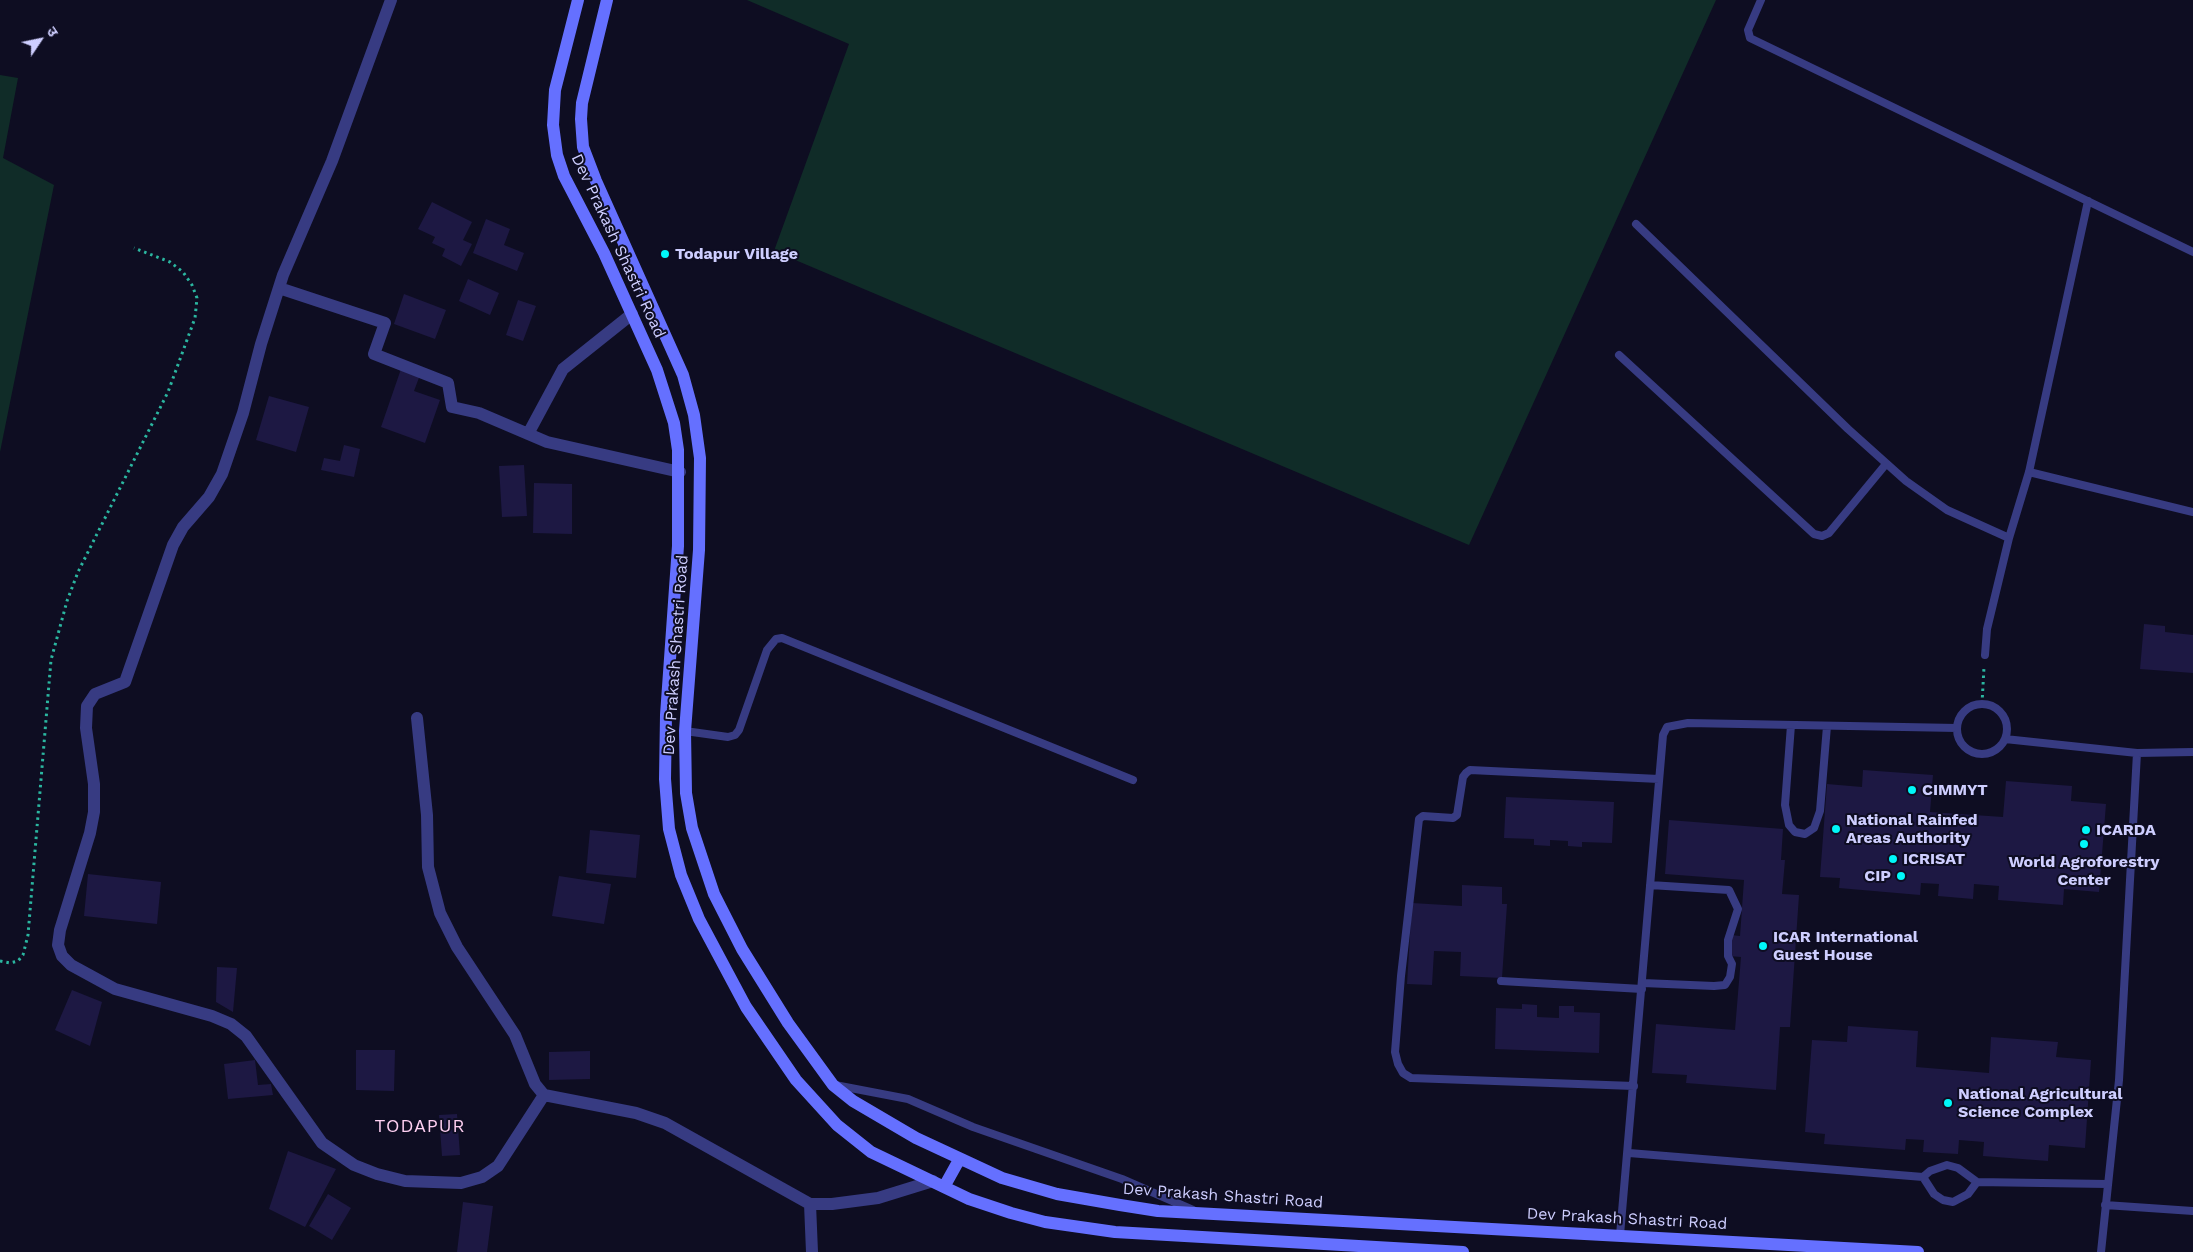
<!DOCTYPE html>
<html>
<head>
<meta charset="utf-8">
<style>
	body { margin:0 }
	#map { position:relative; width:2193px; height:1252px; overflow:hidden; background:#0e0d22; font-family:"Work Sans","Noto Sans Devanagari",sans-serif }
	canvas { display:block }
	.north { position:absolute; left:15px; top:15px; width:50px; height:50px; -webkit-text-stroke:4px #0e0d22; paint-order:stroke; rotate:56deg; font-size:14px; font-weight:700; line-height:20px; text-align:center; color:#ceceff }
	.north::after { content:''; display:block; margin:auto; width:18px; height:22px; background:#ceceff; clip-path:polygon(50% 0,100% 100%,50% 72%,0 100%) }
</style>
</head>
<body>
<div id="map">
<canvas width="2193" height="1252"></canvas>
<div class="north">उ</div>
</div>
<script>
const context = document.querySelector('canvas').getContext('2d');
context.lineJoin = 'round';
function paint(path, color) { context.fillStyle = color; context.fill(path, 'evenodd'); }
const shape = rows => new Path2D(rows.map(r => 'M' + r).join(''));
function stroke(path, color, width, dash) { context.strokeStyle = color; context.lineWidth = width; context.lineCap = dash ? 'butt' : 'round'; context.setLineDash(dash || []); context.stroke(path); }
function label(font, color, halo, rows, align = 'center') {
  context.font = font + ' "Work Sans",sans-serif'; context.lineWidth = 4; context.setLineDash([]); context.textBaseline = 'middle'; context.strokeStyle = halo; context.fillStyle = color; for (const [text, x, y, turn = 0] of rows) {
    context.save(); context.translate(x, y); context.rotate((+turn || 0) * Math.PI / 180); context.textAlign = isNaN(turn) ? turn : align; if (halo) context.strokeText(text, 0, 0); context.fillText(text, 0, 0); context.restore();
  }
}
paint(shape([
	[747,0,1716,0,1469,545,774,251,849,44],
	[0,75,18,78,3,158,54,185,0,452]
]), '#102c28');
paint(shape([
	[432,202,472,222,463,240,472,244,461,266,442,256,445,249,432,243,435,237,418,229],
	[486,219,510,229,504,245,524,253,517,271,473,253],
	[468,279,499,293,490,315,459,301],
	[404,294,446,310,435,339,394,324],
	[518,300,536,306,523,341,506,335],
	[401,369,420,375,414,391,440,400,425,443,381,427],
	[269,396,309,407,296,452,256,440],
	[344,445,360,449,354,477,321,470,324,458,340,461],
	[524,465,527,516,502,517,499,466],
	[534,483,572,484,572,534,533,533],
	[2144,624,2165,626,2165,632,2193,635,2193,673,2140,669],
	[1863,770,1933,775,1930,812,2003,817,2006,781,2072,786,2071,801,2106,804,2099,892,2064,889,2063,905,1998,900,1999,886,1974,884,1973,899,1938,896,1939,884,1921,883,1920,895,1839,888,1840,878,1820,877,1827,784,1862,787],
	[1506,797,1614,802,1612,843,1582,842,1582,847,1568,846,1568,841,1550,840,1550,846,1534,845,1534,839,1504,838],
	[1669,820,1783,829,1781,860,1785,860,1782,894,1799,895,1790,1027,1780,1027,1776,1090,1686,1083,1687,1075,1652,1073,1656,1024,1735,1030,1741,957,1729,956,1731,935,1740,936,1744,880,1665,874],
	[590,830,640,835,636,878,586,873],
	[88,874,161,882,157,924,84,916],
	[559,876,611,884,604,924,552,916],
	[1462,885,1502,887,1502,904,1507,904,1502,978,1460,976,1461,952,1434,951,1432,985,1407,984,1412,903,1462,906],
	[217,967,237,968,233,1012,216,1002],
	[72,990,102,1002,90,1046,55,1030],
	[1522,1004,1537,1005,1537,1017,1559,1018,1559,1006,1574,1006,1574,1012,1600,1013,1599,1053,1495,1049,1496,1008,1522,1009],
	[1848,1026,1918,1031,1916,1067,1989,1073,1991,1037,2058,1042,2056,1057,2091,1060,2085,1148,2049,1145,2048,1161,1983,1156,1984,1142,1959,1140,1958,1154,1923,1152,1924,1140,1906,1139,1905,1150,1824,1144,1825,1134,1805,1132,1812,1040,1847,1042],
	[356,1050,395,1050,394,1091,356,1090],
	[590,1051,590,1079,549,1080,549,1052],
	[255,1060,258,1085,271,1084,273,1095,228,1099,224,1064],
	[457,1114,460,1155,442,1156,439,1115],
	[288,1151,336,1169,305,1227,269,1209],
	[328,1194,351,1208,332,1240,309,1226],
	[463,1202,493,1206,487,1252,457,1252]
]), '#1d1843');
stroke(shape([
	[1982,704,1984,667],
	[0,961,10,963,18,961,23,955,28,935,51,660,67,601,78,572,168,392,195,318,197,298,192,285,183,272,170,262,134,248]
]), '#2bb6a0', 3, [2.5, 4]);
stroke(shape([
	[1761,0,1748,30,1750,38,2193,252],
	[1636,224,1848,429,1906,481,1947,510,2009,538],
	[1619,355,1814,534,1822,536,1829,533,1886,464],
	[2029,472,2193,512],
	[1985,655,1987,629,2009,538,2029,472,2088,201],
	'1957 729a25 25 0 1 1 50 0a25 25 0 1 1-50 0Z',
	[1791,725,1785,805,1789,825,1795,832,1805,834,1814,828,1820,811,1827,726],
	[685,731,728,737,735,735,739,730,767,650,776,639,782,638,1133,780],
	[2005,739,2137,753,2193,752],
	[1501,981,1642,989],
	[1643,983,1714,986,1725,985,1730,977,1732,964,1728,956,1728,940,1738,909,1729,890,1650,885],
	[835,1085,908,1099,973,1127,1122,1179,1193,1210],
	[1634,1086,1411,1078,1403,1073,1398,1064,1395,1052,1401,976,1419,819,1423,816,1453,818,1457,815,1463,777,1466,773,1470,770,1659,779],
	[1629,1153,1923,1177,1930,1171,1947,1165,1958,1168,1977,1182,2107,1184],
	[1923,1177,1934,1194,1943,1200,1953,1202,1968,1194,1977,1182],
	[2105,1205,2193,1211],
	[1620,1235,1663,735,1667,727,1688,723,1957,728],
	[2101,1252,2119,1080,2137,753]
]), '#373b82', 8);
stroke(shape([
	[391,0,332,161,283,275,261,344,243,413,222,474,209,497,183,527,173,545,125,682,95,694,87,706,86,728,94,784,94,812,90,833,60,930,58,945,62,956,71,965,115,989,212,1016,231,1024,246,1036,322,1143,354,1165,377,1174,405,1181,461,1183,482,1177,498,1166,544,1095],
	[279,288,385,323,374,354,448,383,452,407,479,413,547,442,680,472],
	[528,434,563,369,632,314],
	[417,718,427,815,428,867,440,913,457,947,515,1035,535,1084,544,1095,636,1113,665,1123,810,1204,832,1204,878,1198,933,1181],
	[810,1204,812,1252]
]), '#373b82', 12);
stroke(shape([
	[578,0,555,90,553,125,557,155,564,176,604,253,657,370,674,423,678,450,678,546,666,715,665,779,669,829,681,875,699,919,746,1007,796,1080,837,1125,871,1152,969,1199,1011,1213,1045,1222,1115,1232,1463,1252],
	[607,0,582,103,581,119,583,147,596,181,683,375,694,415,700,458,699,550,685,731,686,793,692,828,714,894,742,949,788,1023,833,1085,853,1101,916,1138,1002,1178,1057,1194,1120,1205,1158,1211,1918,1252],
	[944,1187,959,1160]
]), '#6570ff', 12);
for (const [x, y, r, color] of [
	[665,254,5,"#00f8f9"],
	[1912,790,5,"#00f8f9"],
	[1836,829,5,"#00f8f9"],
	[2086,830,5,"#00f8f9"],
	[2084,844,5,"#00f8f9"],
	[1893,859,5,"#00f8f9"],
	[1901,876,5,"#00f8f9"],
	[1763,946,5,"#00f8f9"],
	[1948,1103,5,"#00f8f9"]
]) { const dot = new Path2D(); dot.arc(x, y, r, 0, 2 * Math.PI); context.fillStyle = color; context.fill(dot); stroke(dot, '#0e0d22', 2); }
label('16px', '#ceceff', '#0e0d22', [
	["Dev Prakash Shastri Road",618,246,65],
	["Dev Prakash Shastri Road",676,655,-86],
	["Dev Prakash Shastri Road",1223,1196,4],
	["Dev Prakash Shastri Road",1627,1219,3]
]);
label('bold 16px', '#ceceff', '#0e0d22', [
	["Todapur Village",675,254],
	["CIMMYT",1922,790],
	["National Rainfed",1846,820],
	["Areas Authority",1846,838],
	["ICARDA",2096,830],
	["ICRISAT",1903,859],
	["World Agroforestry",2084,862,"center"],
	["Center",2084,880,"center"],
	["CIP",1891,876,"right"],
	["ICAR International",1773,937],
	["Guest House",1773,955],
	["National Agricultural",1958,1094],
	["Science Complex",1958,1112]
], 'left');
context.letterSpacing = '1px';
label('18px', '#ffd0f2', '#0e0d22', [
	["TODAPUR",420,1127]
]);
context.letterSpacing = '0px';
</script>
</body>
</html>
